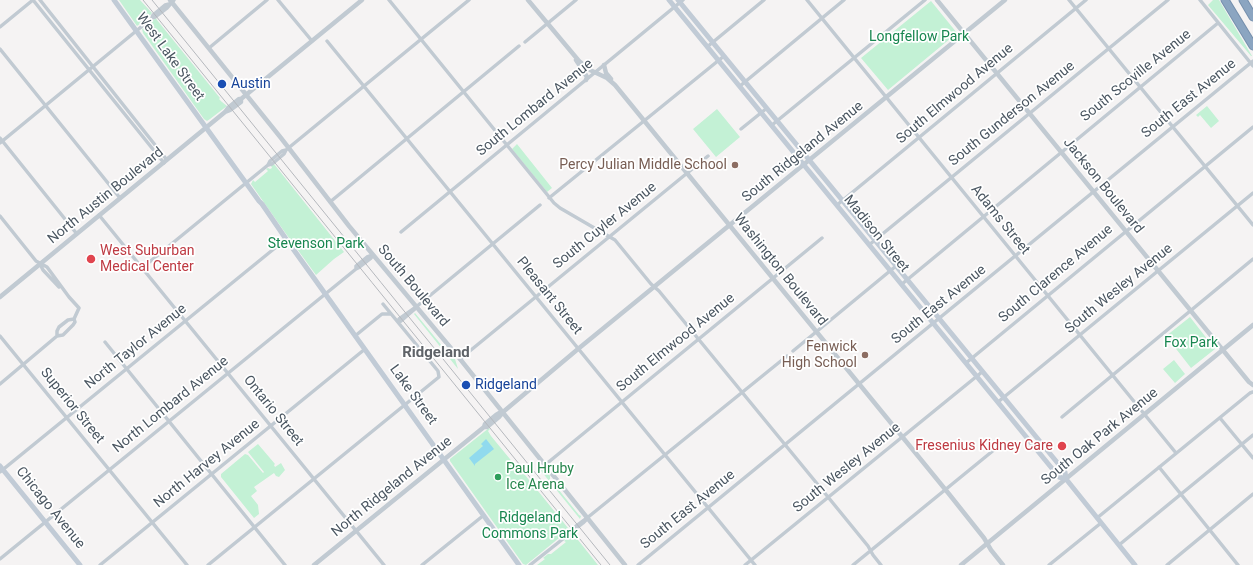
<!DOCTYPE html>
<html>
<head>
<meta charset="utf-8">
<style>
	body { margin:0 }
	canvas { display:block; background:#f5f3f3 }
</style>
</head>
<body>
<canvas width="1253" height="565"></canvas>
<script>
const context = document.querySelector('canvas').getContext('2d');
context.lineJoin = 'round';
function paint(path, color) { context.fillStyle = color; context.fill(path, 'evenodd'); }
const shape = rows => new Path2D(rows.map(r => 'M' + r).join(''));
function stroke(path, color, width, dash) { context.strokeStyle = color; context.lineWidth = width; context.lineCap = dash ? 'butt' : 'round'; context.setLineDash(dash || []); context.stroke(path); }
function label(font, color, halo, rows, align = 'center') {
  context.font = font + ' Roboto,sans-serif'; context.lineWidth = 3.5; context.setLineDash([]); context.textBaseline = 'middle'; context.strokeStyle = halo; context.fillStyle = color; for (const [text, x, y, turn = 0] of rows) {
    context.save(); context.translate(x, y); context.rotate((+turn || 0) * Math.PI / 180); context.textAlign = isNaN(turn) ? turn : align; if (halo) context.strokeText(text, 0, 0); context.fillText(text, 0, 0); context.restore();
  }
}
paint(shape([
	[119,0,140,0,152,13,148,18,137,26],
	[1213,0,1219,0,1252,56,1251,56,1208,5],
	[931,1,957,33,888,90,861,58],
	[156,18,157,20,220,98,219,99,222,102,227,106,210,119,207,121,204,119,143,33,142,29],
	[1207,106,1219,121,1211,128,1200,115,1198,117,1196,115],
	[717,109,740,137,716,157,693,129],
	[517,144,552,188,547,192,512,149],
	[274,164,344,252,334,259,316,275,284,231,251,184,253,180,255,182,268,171,266,169,268,168,270,169,272,168,271,166],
	[415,313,452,358,455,359,458,369,414,314],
	[1190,317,1215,349,1191,368,1166,336],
	[1174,360,1185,374,1175,383,1163,369],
	[489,428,490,429,488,431,491,436,519,470,523,474,525,473,526,474,525,475,568,528,570,529,526,565,523,564,450,461,450,459],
	[258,444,275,464,274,465,275,467,281,463,285,470,279,477,276,476,274,473,254,487,257,491,251,496,258,505,259,514,254,518,221,477,221,474,245,454,248,455,263,473,264,472,248,452],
	[537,466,545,472,547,471,550,476,550,479,579,515,581,516,580,519],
	[573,533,574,535,598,565,537,565,545,559,543,558,548,554,551,554,566,542,564,541]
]), '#c3f1d5');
paint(shape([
	[486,439,494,449,475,464,475,466,469,458,483,446,481,444]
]), '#90daee');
const motorway = shape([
	[1225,0,1253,46],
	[1243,0,1253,17]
]);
stroke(motorway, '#7690ad', 9);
stroke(shape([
	[33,0,164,163],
	[40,0,167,160],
	[278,0,312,41],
	[389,0,554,203,560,208,615,240,651,284,659,291,828,497,868,546,873,555,881,565],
	[807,0,1176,453],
	[1069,0,1253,225],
	[1200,0,1253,66],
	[152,18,153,15,165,5,169,4],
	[0,27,33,0],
	[327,41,755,565],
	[525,42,576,0],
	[707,47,764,0],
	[209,48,267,0],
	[0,49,120,198],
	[740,86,844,0],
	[772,125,925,0],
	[741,129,767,108],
	[0,138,77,234],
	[0,143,152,18,155,17,167,8,174,0],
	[268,165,272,164,284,154,286,150],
	[549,198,724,56],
	[330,202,519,46],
	[837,205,1086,0],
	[99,215,384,565],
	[0,216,36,261,47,267,69,297,79,308,74,319],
	[401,232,683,0],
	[869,245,1168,0],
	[40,264,43,270,59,287],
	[139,264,147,264,268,165,270,161,282,151,286,150,469,0],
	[356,269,356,266,367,257,373,255],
	[902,284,1218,23],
	[398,322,399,319,416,307,540,205],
	[398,322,401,321,416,308],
	[0,336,187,565],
	[355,336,382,314,391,314],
	[105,342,285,565],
	[793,351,896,266],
	[460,359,708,156],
	[966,363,1253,127],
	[0,384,57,336,63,335,73,325,75,322,74,319,68,320,59,327,57,331,57,336],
	[998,402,1253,193],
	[1062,417,1253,259],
	[1220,418,1253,458],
	[545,465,822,238],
	[1159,467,1238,565],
	[0,472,286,239],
	[1097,518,1250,393,1253,392],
	[570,532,571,530,587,518,787,356],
	[1119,545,1253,435],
	[0,559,356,269,358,268,371,258,373,255],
	[100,565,365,349],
	[208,565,439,377,438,371,383,304],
	[422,565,484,515],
	[530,565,583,523,587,519],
	[638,565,1253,61],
	[745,565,982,372],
	[853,565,1000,445],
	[1049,565,1101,523],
	[1167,565,1253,494]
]), '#c1cad2', 3.5);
stroke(shape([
	[170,0,281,138,349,226,460,359,625,565],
	[528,0,579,61,590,70,607,78,615,85,949,494,984,538,991,550,1003,565],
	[937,0,1249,382,1253,385],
	[576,60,584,72,587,77,586,80],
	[604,65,606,73,611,79],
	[225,112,230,110,241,102,241,99],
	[0,297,225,112,228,108,239,99,241,99,362,0],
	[484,427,487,427,499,417,503,412,578,349,1005,0],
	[314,565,484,427,485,424,496,415,501,412],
	[961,565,1253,325]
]), '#c1cad2', 4.5);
stroke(shape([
	[114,0,259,201,262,204,286,239,519,565],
	[669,0,1059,477,1066,479],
	[678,0,1065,472,1066,479,1135,565],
	[0,466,80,565]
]), '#c1cbd6', 5);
stroke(motorway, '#8ba5c1', 7);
stroke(shape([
	[143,0,601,565],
	[152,0,610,565]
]), '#b5b8bd', 1);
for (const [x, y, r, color] of [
	[222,84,5,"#1a4fb4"],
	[735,165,4,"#8d6e63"],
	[91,259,5,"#e0444e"],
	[865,355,4,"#8d6e63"],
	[466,385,5,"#1a4fb4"],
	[1062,446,5,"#e0444e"],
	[498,477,4,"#2e9e5b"]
]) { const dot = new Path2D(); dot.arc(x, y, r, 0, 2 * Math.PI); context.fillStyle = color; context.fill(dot); stroke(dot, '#fff', 1.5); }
label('14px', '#17864f', '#fff', [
	["Longfellow Park",919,37],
	["Stevenson Park",316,244],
	["Fox Park",1191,343],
	["Ridgeland",530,518],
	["Commons Park",530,534]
]);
label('14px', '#4a5661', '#fff', [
	["West Lake Street",170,57,54],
	["South Scoville Avenue",1136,76,-39],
	["South Elmwood Avenue",955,94,-40],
	["South East Avenue",1189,99,-39],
	["South Lombard Avenue",535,108,-39],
	["South Gunderson Avenue",1012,114,-39],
	["South Ridgeland Avenue",803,152,-39],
	["Jackson Boulevard",1103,186,51],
	["North Austin Boulevard",106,196,-39],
	["Adams Street",1000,220,51],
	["South Cuyler Avenue",605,226,-39],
	["Madison Street",876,234,51],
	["Washington Boulevard",780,270,51],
	["South Clarence Avenue",1056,274,-40],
	["South Boulevard",413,286,50],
	["South Wesley Avenue",1119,289,-39],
	["Pleasant Street",549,296,51],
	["South East Avenue",939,305,-39],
	["South Elmwood Avenue",676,343,-39],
	["North Taylor Avenue",136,347,-39],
	["Lake Street",413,395,54],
	["North Lombard Avenue",171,405,-39],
	["Superior Street",72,406,51],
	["Ontario Street",273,411,51],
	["South Oak Park Avenue",1100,437,-39],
	["North Harvey Avenue",207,464,-39],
	["South Wesley Avenue",847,468,-39],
	["North Ridgeland Avenue",392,487,-39],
	["Chicago Avenue",50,508,51],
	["South East Avenue",688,510,-39]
]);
label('14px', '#164399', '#fff', [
	["Austin",231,84],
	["Ridgeland",475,385]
], 'left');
label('14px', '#785e54', '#fff', [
	["Percy Julian Middle School",727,165],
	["Fenwick",857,347],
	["High School",857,363]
], 'right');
label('14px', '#be3a42', '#fff', [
	["West Suburban",100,251],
	["Medical Center",100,267],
	["Fresenius Kidney Care",1053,446,"right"]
], 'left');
label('14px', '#27864d', '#fff', [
	["Paul Hruby",506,469],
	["Ice Arena",506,485]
], 'left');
label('bold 15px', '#5f6368', '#fff', [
	["Ridgeland",436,353]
]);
</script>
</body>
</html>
